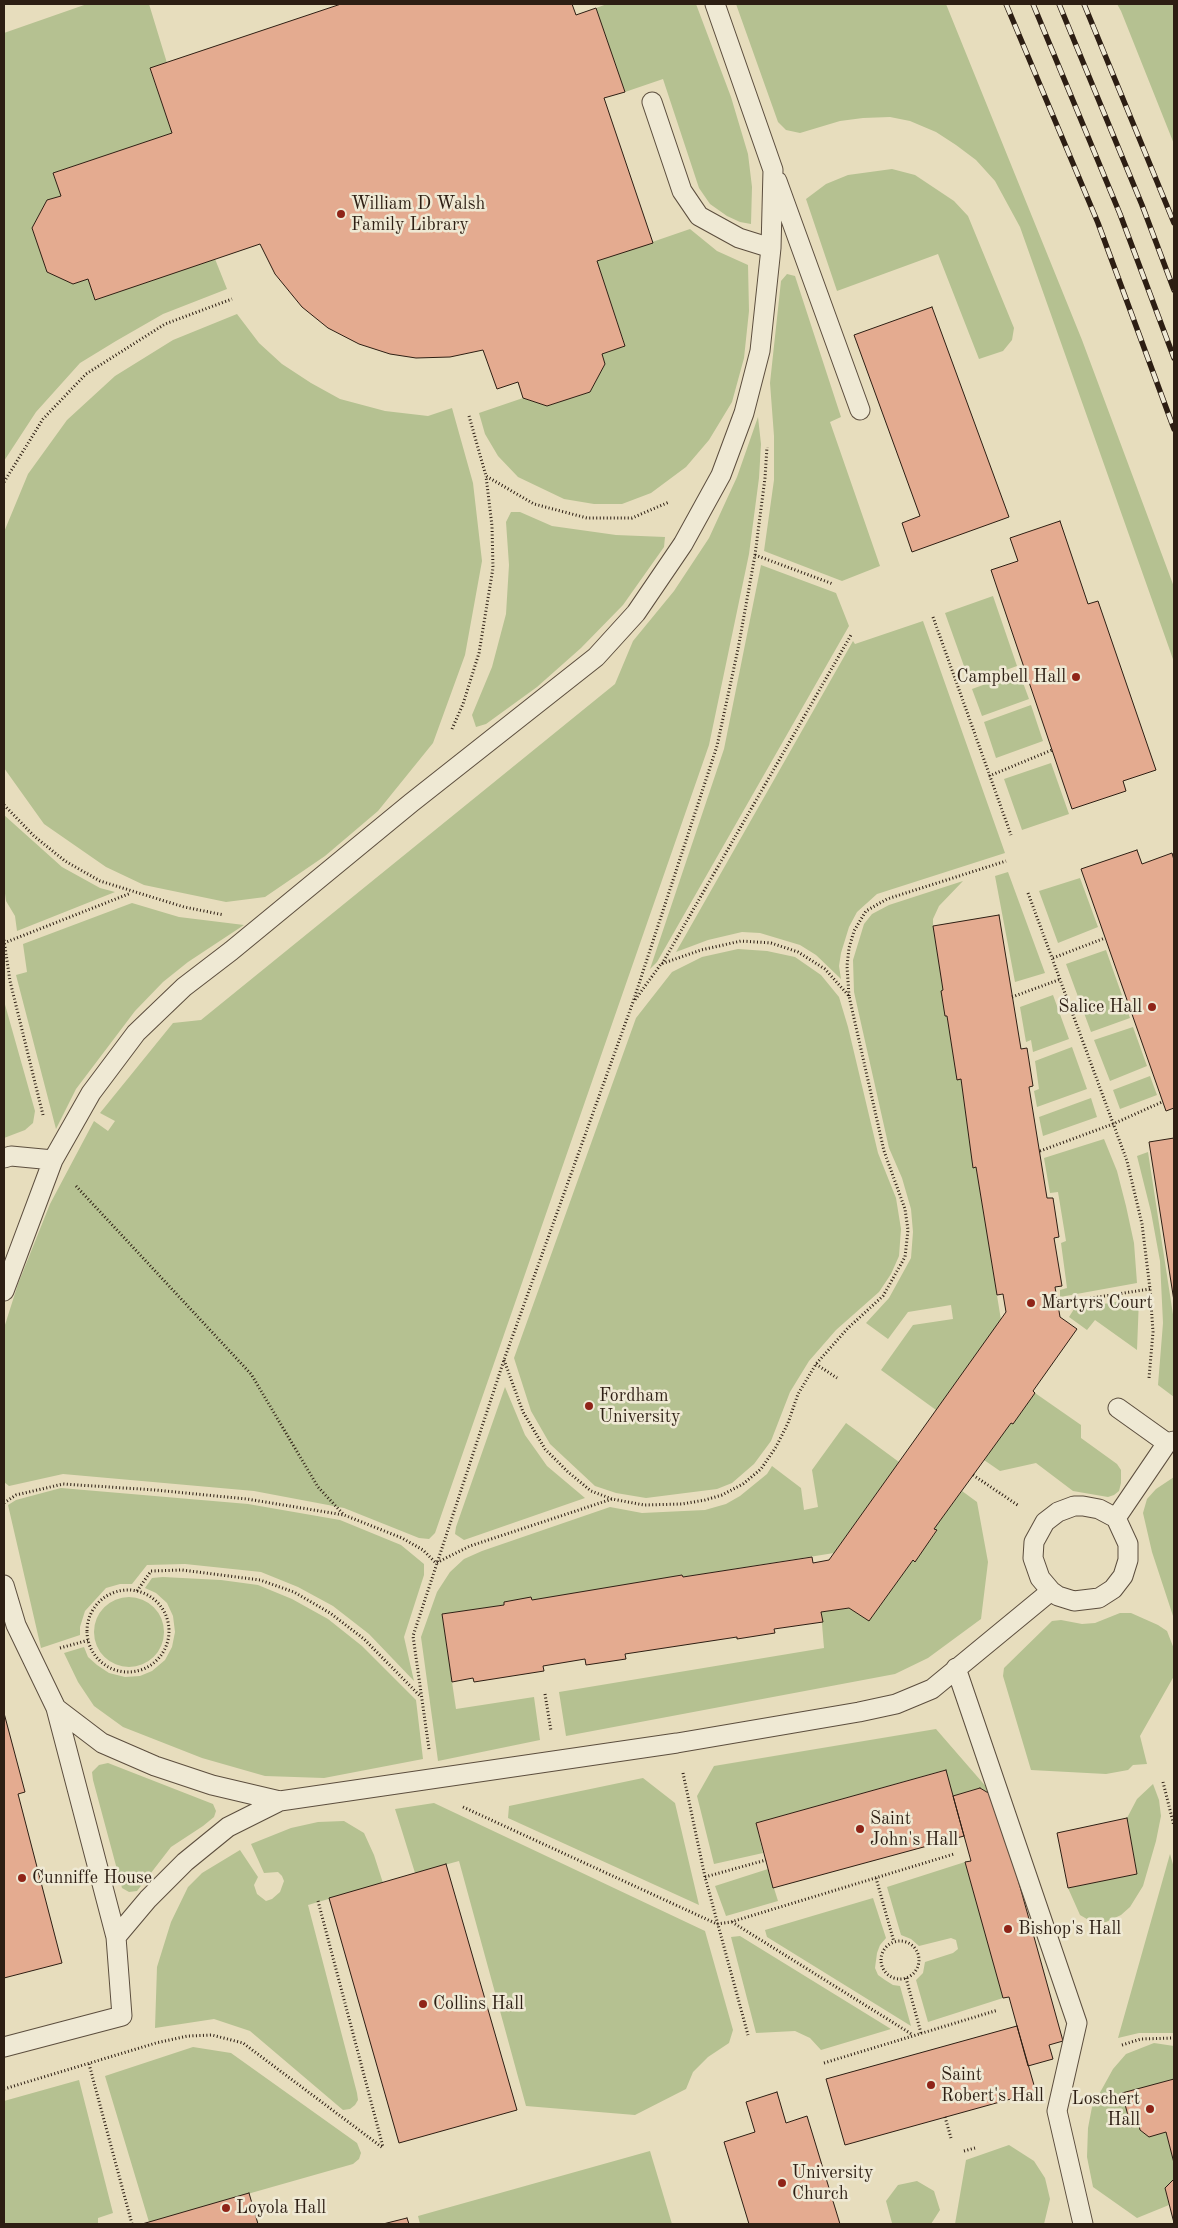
<!DOCTYPE html>
<html>
<head>
<meta charset="utf-8">
<style>
	body { margin:0 }
	#map { position:relative; width:1178px; height:2228px; overflow:hidden; background:#e7ddbd; font-family:"Old Standard TT",serif }
	canvas { display:block }
	.frame { position:absolute; inset:0; border:5px solid #2d1e13; pointer-events:none }
</style>
</head>
<body>
<div id="map">
<canvas width="1178" height="2228"></canvas>
<div class="frame"></div>
</div>
<script>
const context = document.querySelector('canvas').getContext('2d');
context.lineJoin = 'round';
function paint(path, color) { context.fillStyle = color; context.fill(path, 'evenodd'); }
const shape = rows => new Path2D(rows.map(r => 'M' + r).join(''));
function stroke(path, color, width, dash) { context.strokeStyle = color; context.lineWidth = width; context.lineCap = dash ? 'butt' : 'round'; context.setLineDash(dash || []); context.stroke(path); }
function label(font, color, halo, rows, align = 'center') {
  context.font = font + ' "Old Standard TT",serif'; context.lineWidth = 5; context.setLineDash([]); context.textBaseline = 'middle'; context.strokeStyle = halo; context.fillStyle = color; for (const [text, x, y, turn = 0] of rows) {
    context.save(); context.translate(x, y); context.rotate((+turn || 0) * Math.PI / 180); context.textAlign = isNaN(turn) ? turn : align; if (halo) context.strokeText(text, 0, 0); context.fillText(text, 0, 0); context.restore();
  }
}
paint(shape([
	[87,4,149,4,167,63,150,69,172,133,53,173,61,196,47,200,32,228,47,272,73,283,88,279,95,300,215,259,227,289,163,314,116,341,80,363,36,412,4,461,4,33],
	[607,4,696,4,731,97,748,154,752,187,751,224,740,222,727,216,710,204,699,188,663,79,625,92,596,8],
	[736,4,946,4,1082,340,1174,587,1174,662,1020,227,995,181,976,160,956,145,936,132,910,121,890,117,863,118,840,121,800,133,786,130,778,122],
	[1117,4,1174,4,1174,144,1121,11],
	[892,169,915,175,954,201,968,216,1014,328,1012,340,1003,351,979,359,938,254,837,291,806,199,826,184,848,175],
	[690,229,717,251,748,265,749,311,744,358,732,402,709,440,686,467,651,493,622,504,594,504,564,499,518,477,498,456,485,434,479,413,523,398,547,406,590,392,605,364,602,354,625,345,597,261],
	[787,274,795,276,841,417,830,422,880,566,842,581,764,551,774,480,774,436,770,383,781,281],
	[237,314,259,343,282,364,311,383,340,399,385,411,428,416,452,408,473,483,482,561,465,655,433,743,378,811,325,856,265,897,226,902,144,885,106,867,44,824,4,768,4,532,28,474,67,420,115,376,173,340],
	[758,417,761,444,759,478,749,554,709,745,435,1533,429,1539,419,1538,344,1508,254,1491,63,1474,9,1486,4,1482,4,1328,18,1284,50,1204,94,1121,108,1131,115,1121,100,1113,173,1023,201,1020,615,684,633,641,674,591,709,538,737,477],
	[511,512,520,512,552,526,616,535,665,537,664,547,623,605,581,648,537,687,486,724,476,727,472,715,492,667,506,614,509,565,506,522],
	[761,565,836,593,849,626,657,962,650,969,724,749],
	[993,596,1017,666,970,683,945,613],
	[923,621,1005,853,877,894,857,912,849,927,841,953,839,966,841,979,816,955,800,945,760,933,742,932,708,940,676,952,853,641,855,644],
	[1019,672,1029,699,982,716,972,689],
	[1031,705,1043,741,996,758,984,722],
	[1051,763,1069,814,1022,830,1004,779],
	[4,815,62,867,100,888,115,892,17,931,15,916,6,901,4,886],
	[1008,872,1045,973,1015,982,995,876],
	[1080,878,1098,927,1058,943,1039,891],
	[963,881,939,906,933,919,933,926,943,990,945,1016,947,1016,957,1079,961,1079,973,1167,976,1167,1001,1320,936,1410,881,1370,913,1325,953,1319,951,1305,908,1312,888,1339,866,1323,889,1298,911,1258,913,1232,911,1209,902,1178,889,1148,854,992,853,960,864,924,872,914,889,905],
	[132,903,179,917,244,925,188,962,163,982,135,1011,76,1089,56,1129,16,975,27,972,23,944],
	[738,949,767,951,795,957,821,975,839,997,848,1027,878,1153,896,1198,901,1229,899,1256,891,1274,879,1292,836,1330,809,1361,790,1392,771,1441,754,1464,732,1483,717,1489,646,1498,616,1493,595,1486,550,1444,531,1411,514,1358,636,1018,672,972,702,957],
	[1106,950,1130,1018,1091,1032,1066,964],
	[1053,995,1069,1039,1033,1052,1031,1040,1026,1042,1020,1007],
	[4,1001,35,1111,33,1123,25,1130,4,1138],
	[1133,1027,1147,1066,1110,1081,1094,1040],
	[1072,1047,1087,1089,1037,1107,1034,1091,1039,1089,1035,1061],
	[1150,1076,1157,1095,1120,1109,1113,1090],
	[1091,1098,1097,1117,1043,1136,1039,1117],
	[1104,1139,1117,1171,1126,1206,1134,1243,1137,1283,1060,1297,1060,1290,1067,1288,1061,1243,1066,1241,1058,1192,1050,1193,1044,1158],
	[1148,1152,1174,1321,1174,1397,1158,1385,1163,1323,1160,1261,1151,1212,1137,1156],
	[1139,1298,1137,1350,1095,1320,1087,1330,1069,1317,1074,1309],
	[505,1387,525,1435,535,1449,547,1466,585,1498,464,1540,455,1534,456,1527],
	[1035,1393,1081,1425,1081,1438,1117,1464,1121,1470,1121,1483,1119,1491,1114,1495,1108,1497,1073,1491,1036,1463,1000,1471,984,1460,1011,1423,1013,1424],
	[846,1423,899,1462,834,1553,683,1577,682,1575,532,1600,531,1598,504,1602,504,1605,442,1614,456,1709,534,1697,540,1740,438,1761,421,1637,437,1592,450,1572,464,1559,482,1551,610,1507,642,1513,705,1510,726,1504,740,1496,767,1474,772,1466,801,1488,804,1510,818,1507,812,1470],
	[1174,1477,1174,1619,1152,1552,1143,1513,1147,1499,1156,1489],
	[61,1488,248,1504,340,1520,401,1545,424,1564,424,1575,404,1637,414,1681,369,1634,333,1606,298,1587,261,1572,185,1564,147,1565,132,1584,120,1584,106,1588,85,1611,80,1627,80,1635,41,1648,8,1505,16,1500],
	[962,1491,977,1502,988,1562,981,1619,928,1658,895,1674,566,1736,559,1692,824,1648,821,1612,849,1608,869,1621,913,1560,915,1561,937,1531,934,1529],
	[163,1577,221,1580,258,1585,292,1599,328,1619,362,1646,416,1700,423,1759,324,1778,265,1776,202,1758,123,1727,94,1706,78,1682,64,1653,84,1647,88,1657,97,1665,109,1673,125,1677,140,1676,152,1671,165,1660,172,1647,175,1632,173,1616,167,1603,156,1593,145,1588,152,1578],
	'94 1632a35 35 0 1 1 70 0a35 35 0 1 1-70 0Z',
	[1120,1613,1131,1613,1158,1625,1167,1631,1174,1649,1174,1676,1140,1736,1147,1764,1133,1765,1128,1770,1106,1774,1031,1770,1003,1676,1004,1668,1052,1621,1061,1620,1082,1624,1095,1623],
	[936,1729,995,1797,980,1788,953,1796,945,1770,756,1823,763,1853,714,1864,697,1796,714,1766],
	[108,1763,213,1804,216,1811,214,1817,203,1826,171,1847,137,1891,129,1892,122,1888,93,1780,92,1772,99,1765],
	[643,1778,675,1803,699,1905,508,1818,509,1806],
	[1153,1784,1159,1800,1161,1816,1156,1841,1143,1886,1130,1907,1121,1915,1106,1922,1092,1922,1080,1915,1068,1888,1137,1874,1127,1818,1137,1799],
	[434,1803,705,1931,733,2030,729,2043,708,2057,693,2072,686,2089,635,2115,526,2106,459,1861,415,1873,402,1831,395,1809],
	[344,1821,364,1833,374,1855,383,1883,308,1905,357,2093,358,2100,355,2105,350,2109,343,2110,250,2031,214,2019,155,2028,157,1967,171,1922,188,1887,202,1873,240,1850,258,1877,254,1885,257,1894,266,1901,272,1899,280,1892,284,1881,282,1876,278,1872,264,1873,251,1844,291,1828,318,1822],
	[1170,1854,1174,1868,1174,2033,1139,2033,1118,2038],
	[965,1862,1003,1998,928,2022,916,1980,923,1973,925,1962,953,1953,958,1949,956,1940,951,1938,919,1946,911,1939,901,1935,887,1887],
	[768,1869,778,1901,726,1916,715,1886],
	[873,1898,886,1938,880,1945,877,1953,875,1968,878,1975,885,1980,893,1985,900,1986,911,2026,767,1937,765,1930],
	[740,1936,891,2029,821,2050,810,2038,795,2031,756,2033,731,1937],
	[1154,2043,1174,2046,1174,2079,1122,2094,1131,2127,1139,2125,1166,2132,1174,2163,1174,2179,1165,2188,1169,2205,1137,2218,1093,2187,1087,2157,1088,2128,1092,2107,1113,2069,1126,2054],
	[193,2047,231,2053,357,2143,361,2153,359,2159,353,2164,149,2222,105,2076],
	[79,2080,113,2213,98,2218,98,2224,4,2224,4,2101],
	[1009,2145,1034,2161,1045,2178,1050,2199,1044,2224,955,2224,966,2160],
	[650,2151,672,2224,420,2224,418,2216],
	[917,2181,934,2191,940,2210,931,2224,895,2224,892,2223,886,2201,898,2185]
]), '#b5c191');
const building = shape([
	[341,4,572,4,576,15,596,8,625,92,604,98,653,243,597,261,625,346,602,354,605,364,590,392,547,406,523,398,518,382,497,389,483,350,450,357,416,358,390,354,359,344,328,328,302,307,275,274,260,244,95,300,88,279,73,284,47,272,32,228,47,200,61,196,53,173,172,133,150,68,341,4],
	[932,307,1009,517,912,552,902,523,920,516,854,335,932,307],
	[1060,521,1088,604,1098,601,1156,770,1123,781,1126,791,1072,809,991,570,1018,561,1010,538,1060,521],
	[1137,850,1142,864,1172,853,1174,860,1174,1108,1166,1111,1081,869,1137,850],
	[999,915,1021,1049,1027,1048,1033,1086,1029,1087,1047,1198,1053,1198,1059,1237,1054,1238,1062,1286,1055,1287,1060,1317,1077,1329,1033,1391,1035,1393,1013,1424,1011,1423,934,1529,937,1530,915,1562,913,1560,869,1621,849,1608,821,1612,823,1622,774,1629,775,1633,737,1639,737,1637,625,1654,626,1659,586,1665,585,1659,543,1666,544,1671,474,1682,473,1678,452,1682,442,1614,504,1605,504,1602,531,1597,532,1600,682,1575,683,1577,812,1557,813,1563,829,1560,1006,1312,1003,1294,997,1295,976,1167,973,1168,961,1079,957,1080,947,1016,945,1016,941,991,943,990,933,926,999,915],
	[1174,1138,1174,1301,1149,1142,1174,1138],
	[4,1713,25,1792,18,1794,62,1963,4,1978,4,1713],
	[946,1770,964,1836,773,1888,756,1823,946,1770],
	[980,1788,995,1797,1063,2041,1049,2045,1053,2059,1028,2066,1009,1997,1003,1998,965,1862,971,1861,953,1796,980,1788],
	[1127,1818,1137,1874,1068,1888,1057,1833,1127,1818],
	[446,1864,517,2110,399,2143,329,1898,446,1864],
	[1017,2026,1036,2092,845,2145,826,2079,1017,2026],
	[1174,2079,1174,2163,1166,2132,1149,2137,1140,2130,1139,2125,1131,2127,1122,2093,1174,2079],
	[777,2092,786,2123,807,2116,840,2224,749,2224,724,2142,755,2132,746,2102,777,2092],
	[1174,2179,1174,2223,1165,2188,1174,2179],
	[249,2193,258,2224,142,2224,149,2222,249,2193],
	[407,2218,409,2224,383,2224,407,2218]
]);
paint(building, '#e4ab90');
stroke(building, '#2d1e13', 1);
const service = shape([
	[652,102,682,191,699,216,739,238,771,248],
	[777,181,860,410],
	[4,1158,11,1156,53,1160],
	[4,1291,53,1160,91,1093,136,1033,184,987,231,951,411,803,596,657,636,613,683,544,721,475,744,413,760,351,771,248,773,170,715,4],
	[1118,1408,1167,1443,1174,1441],
	[1074,1506,1083,1506,1099,1509,1116,1518,1128,1544,1128,1560,1123,1576,1113,1589,1099,1598,1074,1601,1058,1596,1051,1591,1040,1578,1033,1558,1034,1542,1045,1522,1058,1512,1074,1506],
	[1116,1518,1167,1443],
	[4,1585,16,1625,56,1708,102,1743,155,1766,212,1785,280,1801,677,1743,859,1712,896,1704,932,1689,1051,1591],
	[956,1668,1077,2023,1057,2111,1083,2224],
	[116,1937,148,1899,185,1862,228,1827,280,1801],
	[4,2047,122,2016,116,1937,56,1708]
]);
stroke(service, '#5c4e3e', 21);
stroke(shape([
	[469,416,486,476,534,504,587,518,632,518,669,502],
	[4,482,43,419,86,374,165,324,232,299],
	[755,555,833,584],
	[933,617,1011,835],
	[452,729,463,704,479,653,493,568,492,526,486,476],
	[989,776,1052,750],
	[4,805,34,836,65,861,100,881,184,907,224,915],
	[1028,893,1127,1161,1142,1224,1150,1289,1153,1332,1149,1378],
	[4,940,10,981,43,1115],
	[4,943,131,893],
	[1053,958,1105,938],
	[662,964,851,635],
	[849,996,847,966,849,948,854,931,866,911,887,899,1006,861],
	[1012,997,1061,979],
	[1040,1151,1113,1124,1162,1102],
	[76,1186,251,1374,318,1487,344,1515],
	[1059,1303,1150,1289],
	[504,1360,523,1412,545,1449,568,1472,591,1491,612,1499,644,1505,682,1504,705,1500,722,1495,743,1484,761,1469,776,1447,788,1423,798,1394,816,1364,848,1328,883,1296,905,1257,908,1230,905,1209,884,1151,849,996,825,969,798,952,771,943,741,941,701,950,661,964,635,1000],
	[816,1364,837,1378],
	[973,1475,1019,1506],
	[4,1503,16,1495,63,1484,155,1490,247,1499,344,1515,402,1538,423,1550,436,1563,470,1546,612,1499],
	'87 1631a41 41 0 1 1 82 0a41 41 0 1 1-82 0Z',
	[137,1591,151,1571,182,1570,260,1580,294,1592,330,1613,364,1639,420,1696],
	[60,1648,89,1640],
	[545,1694,551,1731],
	[429,1749,413,1636,504,1360,633,1002,717,746,738,649,755,555,765,478,767,447],
	[683,1773,705,1877,748,2035],
	[1163,1782,1174,1826],
	[463,1807,717,1924,731,1922,954,1854],
	[705,1877,766,1860],
	[876,1878,894,1942],
	[318,1901,383,2147],
	[732,1922,913,2035],
	'881 1960a19 19 0 1 1 38 0a19 19 0 1 1-38 0Z',
	[906,1978,921,2033],
	[1122,2045,1141,2039,1174,2038],
	[824,2063,998,2010],
	[89,2064,132,2224],
	[4,2089,156,2043,188,2036,212,2035,243,2043,383,2148],
	[945,2117,951,2138],
	[964,2151,975,2148]
]), '#2d1e13', 3, [1, 2.5]);
stroke(service, '#efe9d4', 19);
const rail = shape([
	[1006,4,1098,223,1174,429],
	[1033,4,1120,214,1174,358],
	[1059,4,1142,205,1174,290],
	[1084,4,1174,223]
]);
stroke(rail, '#2d1e13', 5.5);
stroke(rail, '#efe9d4', 4, [11]);
for (const [x, y, r, color] of [
	[341,214,5,"#8f2418"],
	[1076,677,5,"#8f2418"],
	[1152,1007,5,"#8f2418"],
	[1031,1303,5,"#8f2418"],
	[589,1406,5,"#8f2418"],
	[860,1829,5,"#8f2418"],
	[22,1878,5,"#8f2418"],
	[1008,1929,5,"#8f2418"],
	[423,2004,5,"#8f2418"],
	[931,2085,5,"#8f2418"],
	[1150,2109,5,"#8f2418"],
	[782,2183,5,"#8f2418"],
	[226,2208,5,"#8f2418"]
]) { const dot = new Path2D(); dot.arc(x, y, r, 0, 2 * Math.PI); context.fillStyle = color; context.fill(dot); stroke(dot, '#efe9d4', 2); }
label('18px', '#2d1e13', '#efe9d4', [
	["William D Walsh",351,204],
	["Family Library",351,225],
	["Campbell Hall",1066,677,"right"],
	["Salice Hall",1142,1007,"right"],
	["Martyrs Court",1041,1303],
	["Fordham",599,1396],
	["University",599,1417],
	["Saint",870,1819],
	["John's Hall",870,1840],
	["Cunniffe House",32,1878],
	["Bishop's Hall",1018,1929],
	["Collins Hall",433,2004],
	["Saint",941,2075],
	["Robert's Hall",941,2096],
	["Loschert",1140,2099,"right"],
	["Hall",1140,2120,"right"],
	["University",792,2173],
	["Church",792,2194],
	["Loyola Hall",236,2208]
], 'left');
</script>
</body>
</html>
